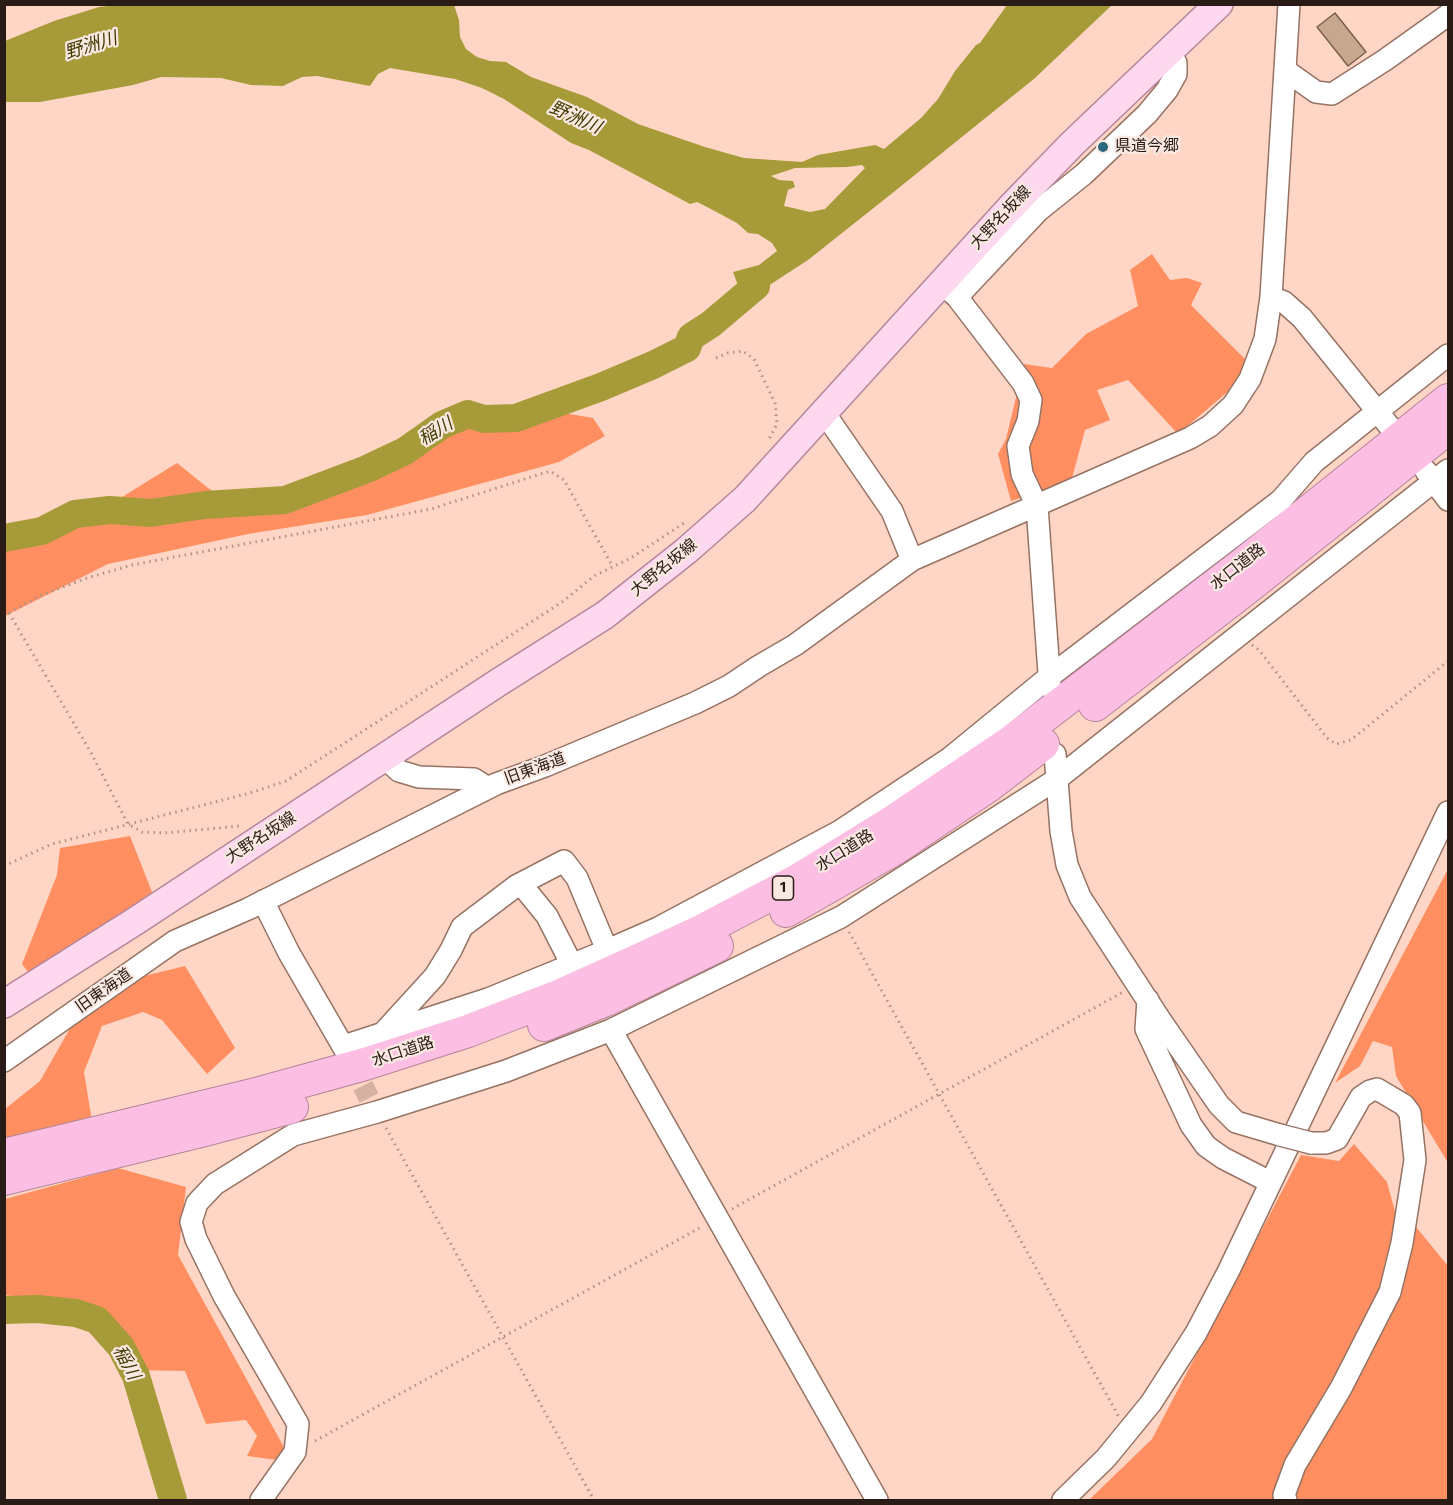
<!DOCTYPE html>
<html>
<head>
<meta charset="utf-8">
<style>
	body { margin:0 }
	#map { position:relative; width:1453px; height:1505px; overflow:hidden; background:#ffd6c5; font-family:"Fira Sans Condensed",sans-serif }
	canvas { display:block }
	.frame { position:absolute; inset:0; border:6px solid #291b15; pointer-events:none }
</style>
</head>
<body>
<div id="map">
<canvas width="1453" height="1505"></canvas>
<div class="frame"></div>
</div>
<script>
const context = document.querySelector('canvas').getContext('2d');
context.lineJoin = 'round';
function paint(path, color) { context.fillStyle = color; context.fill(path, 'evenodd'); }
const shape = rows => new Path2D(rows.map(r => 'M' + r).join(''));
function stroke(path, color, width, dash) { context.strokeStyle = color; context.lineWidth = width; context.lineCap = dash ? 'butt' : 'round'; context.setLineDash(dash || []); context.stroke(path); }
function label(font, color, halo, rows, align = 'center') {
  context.font = font + ' "Fira Sans Condensed","Noto Sans JP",sans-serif'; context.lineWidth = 4.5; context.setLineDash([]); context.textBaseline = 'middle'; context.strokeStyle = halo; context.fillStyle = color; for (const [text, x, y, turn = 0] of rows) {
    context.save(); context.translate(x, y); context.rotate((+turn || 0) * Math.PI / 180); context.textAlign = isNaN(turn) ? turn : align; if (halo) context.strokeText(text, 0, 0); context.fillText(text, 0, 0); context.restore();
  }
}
paint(shape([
	[1152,254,1170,280,1187,278,1202,283,1191,305,1247,361,1231,389,1178,434,1128,380,1097,390,1110,420,1085,430,1071,482,1011,501,998,454,1006,439,1024,364,1052,368,1086,334,1138,306,1130,270],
	[558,412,593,418,605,436,559,462,367,515,248,534,108,564,5,616,5,527,80,523,177,463,208,488,242,509,325,491,465,424],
	[130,836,152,892,32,977,22,964,57,875,60,848],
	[1448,869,1448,1163,1396,1076,1392,1047,1373,1041,1360,1066,1335,1083],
	[185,966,235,1048,207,1074,162,1020,143,1012,102,1026,84,1072,92,1121,5,1142,5,1109,40,1081,72,1025,140,977],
	[1354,1144,1387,1182,1400,1230,1383,1302,1333,1407,1376,1344,1389,1313,1412,1222,1448,1266,1448,1500,1089,1500,1152,1439,1301,1155,1339,1161],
	[118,1168,186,1187,178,1255,285,1449,277,1460,247,1456,257,1436,246,1420,206,1424,185,1371,135,1370,95,1312,5,1295,5,1199]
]), '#ff8f61');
paint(shape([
	[123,4,454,5,459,20,460,37,466,49,477,57,490,61,506,62,531,77,587,97,638,124,705,147,744,158,802,162,818,155,875,145,884,149,921,118,938,99,955,71,976,45,980,43,1007,5,1112,5,1035,78,890,195,808,260,725,314,739,288,733,272,759,265,777,251,772,243,758,234,748,233,737,223,709,208,697,202,690,204,589,150,571,143,504,99,482,88,455,79,390,68,378,74,370,86,317,76,302,77,283,86,251,85,221,78,161,77,133,85,40,102,5,102,5,41,54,21,99,7],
	[862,165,865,168,825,209,810,212,784,206,788,190,795,187,793,181,779,180,771,176,795,168,847,167]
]), '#a69b38');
stroke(shape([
	[4,538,42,531,75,514,110,510,150,513,205,505,285,500,367,469,405,451,442,425,468,414,484,419,516,418,601,387,653,365,687,348,691,337,711,324,756,286],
	[4,1310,38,1309,76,1313,97,1320,121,1347,136,1376,173,1500]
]), '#a69b38', 28);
const building = shape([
	[1335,13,1366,52,1348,66,1317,27,1335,13]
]);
paint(building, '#c7a88e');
stroke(building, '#7b5f47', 1.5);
stroke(shape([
	[349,1058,369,1098]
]), '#d4b1a2', 21, [21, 10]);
const minor = shape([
	[1285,70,1316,92,1332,94,1385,60,1448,15],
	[946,287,957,297,1038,211,1084,174,1147,114,1167,90,1176,74,1176,63,1169,52],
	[957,297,1023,383,1031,400,1028,421,1018,446,1022,474,1037,506,1050,687],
	[1271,297,1284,302,1302,318,1394,432],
	[823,411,892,511,912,560],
	[1426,471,1448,500],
	[1055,754,1061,831,1067,865,1080,897,1161,1021,1219,1105,1236,1122,1280,1135],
	[385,758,399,771,419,777,474,779,488,788],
	[521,884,547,916,572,965],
	[263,901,289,953,348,1055],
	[1148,1000,1146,1029,1191,1125,1206,1146,1223,1158,1270,1182],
	[611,1030,877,1500],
	[383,1033,435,976,451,950,462,927,516,886,564,861,577,878,607,950],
	[344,1046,488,999,603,952,658,928,840,831,950,758,1049,677,1281,500,1314,462,1448,355],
	[4,1061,175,941,248,909,496,784,545,766,695,703,729,686,759,666,795,645,912,560,1190,438,1210,426,1233,405,1250,379,1265,339,1271,297,1289,4],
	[261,1500,295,1452,298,1424,224,1296,196,1239,191,1222,197,1203,215,1184,293,1135,377,1112,506,1071,611,1030,841,917,1057,779,1448,470],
	[1063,1500,1106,1458,1151,1403,1196,1333,1229,1270,1448,812],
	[1286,1500,1284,1495,1295,1465,1341,1388,1390,1292,1402,1243,1415,1160,1410,1113,1404,1105,1377,1089,1370,1091,1361,1097,1337,1139,1326,1143,1311,1143]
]);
const major = shape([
	[4,1004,134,922,499,682,605,615,686,551,745,499,1010,208,1073,143,1219,4]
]);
const highway = shape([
	[1095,705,1247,588,1448,428],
	[786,911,896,848,987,787,1043,744],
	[544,1025,606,1000,717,946],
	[4,1155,260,1093,365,1064,468,1031,556,997,636,961,703,930,798,880,889,824,1012,741,1243,564,1448,400],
	[4,1179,201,1131,292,1107]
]);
stroke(minor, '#967263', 24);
stroke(major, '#b3859b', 30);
stroke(highway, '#b3859b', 34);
stroke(shape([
	[716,358,728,353,743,351,754,359,775,403,777,424,768,441],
	[9,613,90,751,128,824,142,832,164,833,240,826],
	[4,616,39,596,87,578,132,565,431,509,550,471,564,480,613,567],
	[1252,645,1259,650,1327,738,1336,744,1351,740,1448,661],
	[4,866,52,844,250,793,286,781,562,602,594,576,631,558,684,523],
	[849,932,1119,1417],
	[386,1128,594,1500],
	[732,1209,1123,992],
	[315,1441,703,1226]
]), '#b09184', 3, [1.5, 4.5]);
stroke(minor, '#fff', 21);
stroke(major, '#fed8ee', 27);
stroke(highway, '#fdbee3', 32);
const minorBridge = shape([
	[1280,1135,1311,1143]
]);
stroke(minorBridge, '#967263', 24, []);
stroke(minorBridge, '#fff', 21);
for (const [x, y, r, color] of [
	[1103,147,6,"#29697e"]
]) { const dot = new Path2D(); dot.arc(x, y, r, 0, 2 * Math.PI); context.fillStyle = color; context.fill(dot); stroke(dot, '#fae9e2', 2); }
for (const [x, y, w] of [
	[783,888,21]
]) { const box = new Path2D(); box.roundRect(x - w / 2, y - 12, w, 24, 4.5); context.fillStyle = '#fae9e2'; context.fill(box); stroke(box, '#291b15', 1.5); }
label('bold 15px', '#291b15', null, [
	["1",783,888]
]);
label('16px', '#291b15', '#fae9e2', [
	["県道今郷",1115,147]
], 'left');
label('16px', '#291b15', '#fae9e2', [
	["大野名坂線",1001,218,-47],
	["水口道路",1238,567,-38],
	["大野名坂線",664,568,-39],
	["旧東海道",535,769,-20],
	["大野名坂線",261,838,-33],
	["水口道路",845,851,-32],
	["旧東海道",104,991,-35],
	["水口道路",403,1052,-18]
]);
label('italic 18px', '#403a01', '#fae9e2', [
	["野洲川",91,46,-17],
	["野洲川",575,118,24],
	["稲川",436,432,-31],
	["稲川",126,1363,62]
]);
</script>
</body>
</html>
